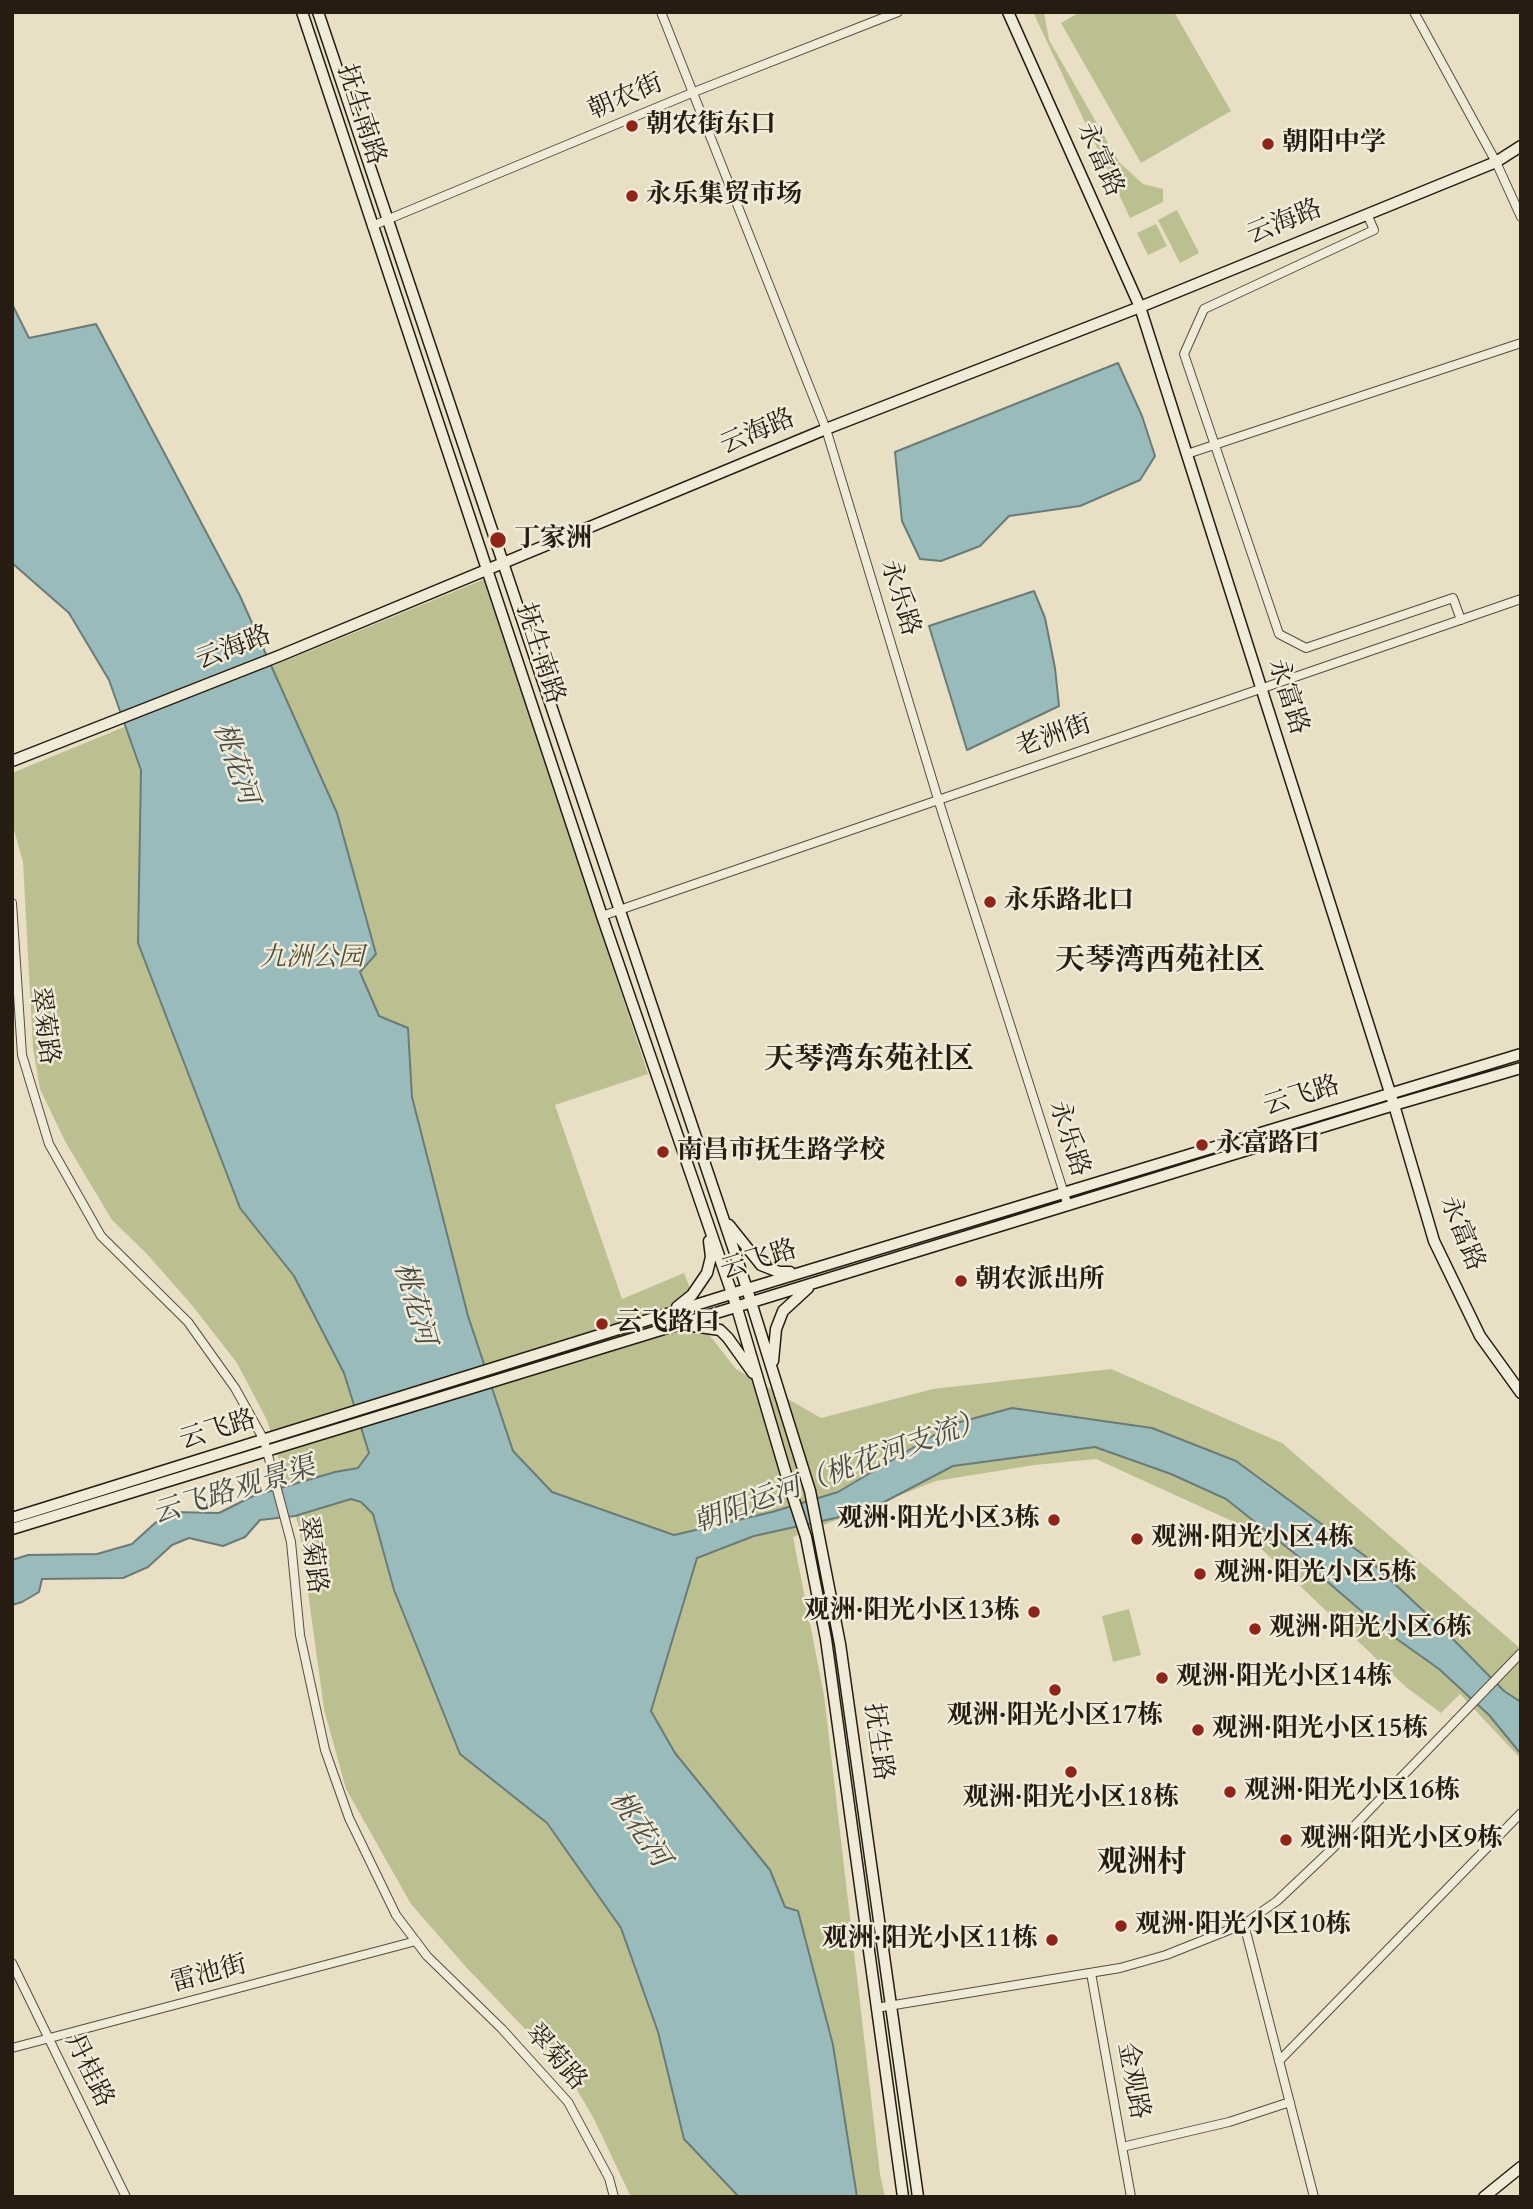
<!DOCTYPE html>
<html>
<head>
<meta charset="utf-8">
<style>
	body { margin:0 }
	#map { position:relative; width:1533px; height:2209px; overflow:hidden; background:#e8dfc5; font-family:Cardo,serif }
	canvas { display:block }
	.frame { position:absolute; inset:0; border:14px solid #261c11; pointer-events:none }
</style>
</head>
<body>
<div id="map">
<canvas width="1533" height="2209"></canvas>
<div class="frame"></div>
</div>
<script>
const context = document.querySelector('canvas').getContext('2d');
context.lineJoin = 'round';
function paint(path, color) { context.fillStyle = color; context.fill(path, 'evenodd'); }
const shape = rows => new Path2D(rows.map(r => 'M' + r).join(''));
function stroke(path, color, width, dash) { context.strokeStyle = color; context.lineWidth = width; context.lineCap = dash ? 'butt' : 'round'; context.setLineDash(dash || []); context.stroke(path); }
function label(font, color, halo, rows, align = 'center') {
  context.font = font + ' Cardo,"Noto Serif SC",serif'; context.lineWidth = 5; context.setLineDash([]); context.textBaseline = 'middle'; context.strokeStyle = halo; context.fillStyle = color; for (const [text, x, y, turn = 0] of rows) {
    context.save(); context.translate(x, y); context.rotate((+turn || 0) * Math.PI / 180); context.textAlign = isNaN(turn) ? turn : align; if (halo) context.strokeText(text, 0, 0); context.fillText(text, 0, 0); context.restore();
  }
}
paint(shape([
	[1033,12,1044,12,1049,40,1119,162,1143,184,1163,189,1163,202,1130,218],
	[1080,12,1174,12,1231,111,1141,163,1061,23],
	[1177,210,1199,253,1180,263,1158,220],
	[1156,224,1167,246,1148,255,1137,233],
	[485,579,648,1074,555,1105,622,1299,684,1273,707,1332,736,1369,821,1418,933,1389,1111,1369,1282,1443,1521,1649,1521,1759,1460,1694,1441,1713,1406,1687,1232,1521,1096,1459,1034,1465,936,1481,793,1537,824,1695,880,2174,885,2197,631,2197,593,2117,567,2073,466,1967,411,1904,346,1789,324,1709,299,1527,267,1420,237,1363,191,1304,146,1253,112,1220,66,1143,40,1089,33,1048,23,862,12,823,12,773],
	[1129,1609,1141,1655,1113,1662,1102,1616]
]), '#bcc091');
const water = shape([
	[12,304,29,338,96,324,240,596,337,813,376,954,360,972,379,1016,408,1028,412,1097,468,1316,513,1451,552,1492,674,1535,772,1512,838,1492,953,1424,1012,1408,1152,1428,1236,1461,1365,1556,1446,1632,1504,1691,1521,1702,1521,1754,1489,1715,1439,1669,1380,1627,1294,1553,1226,1499,1171,1474,1095,1447,953,1466,867,1511,754,1536,697,1558,651,1711,675,1753,770,1870,785,1907,798,1911,833,2045,857,2197,739,2197,684,2139,658,2032,621,1928,547,1823,460,1754,394,1590,373,1514,361,1502,351,1499,295,1516,260,1520,245,1537,223,1546,189,1538,172,1545,148,1567,123,1578,42,1579,39,1592,22,1602,12,1605,12,1560,28,1555,97,1554,132,1544,155,1523,172,1512,219,1513,253,1496,335,1472,358,1468,369,1453,344,1373,294,1276,240,1208,138,943,141,770,109,680,69,613,12,563,12,304],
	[1118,363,1142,416,1155,456,1140,480,1080,506,1009,516,980,546,941,561,920,559,902,521,895,452,1118,363],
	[1034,591,1045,618,1055,668,1059,706,967,750,929,626,1034,591]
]);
paint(water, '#9bb');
stroke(water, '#6b7b77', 2);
const street = shape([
	[661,12,826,429,938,799,1068,1206],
	[1414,12,1496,162,1521,217],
	[1367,214,1374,230,1204,309,1184,354,1279,634,1306,648,1453,598,1461,620],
	[372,226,694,92,898,12],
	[1187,454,1521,343],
	[12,903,22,1055,49,1144,101,1236,188,1322,235,1388,264,1440,291,1542,300,1635,325,1750,349,1818,396,1915,427,1956,502,2029,568,2102,609,2178,614,2197],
	[602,916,1521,599],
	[1244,1924,1314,2197],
	[12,1963,126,2197],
	[1091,1973,1131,2197],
	[876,2008,1120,1968,1166,1955,1244,1924,1277,1901,1333,1848,1521,1653],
	[12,2048,416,1941],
	[1279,2061,1521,1813],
	[1122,2147,1229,2122,1290,2102]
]);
const secondary = shape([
	[302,12,602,916,737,1308,791,1491],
	[318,12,747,1289,810,1491,840,1644,918,2197],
	[1008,12,1140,307,1394,1105,1434,1241,1480,1336,1521,1393],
	[12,761,279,656,826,429,1140,307,1496,162,1521,146],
	[729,1225,761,1265,779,1272,790,1272],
	[677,1307,692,1295,707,1273,711,1257,709,1241],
	[686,1325,720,1330,728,1338,753,1373],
	[773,1361,776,1329,783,1311,808,1288],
	[12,1518,747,1289,1521,1054],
	[12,1529,1394,1105,1521,1068],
	[806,1537,826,1639,903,2197],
	[1484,2197,1521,2167]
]);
stroke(street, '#564d3e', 10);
stroke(secondary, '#261c11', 13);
stroke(street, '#f0ead9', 8);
stroke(secondary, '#f0ead9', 10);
const secondaryBridge = shape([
	[791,1491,806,1537]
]);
stroke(secondaryBridge, '#261c11', 13, []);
stroke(secondaryBridge, '#f0ead9', 10);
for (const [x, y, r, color] of [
	[632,126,7,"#8f2418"],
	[1268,144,7,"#8f2418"],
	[632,196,7,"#8f2418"],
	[498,540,9,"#8f2418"],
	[990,902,7,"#8f2418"],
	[1202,1145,7,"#8f2418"],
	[663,1152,7,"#8f2418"],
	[961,1281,7,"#8f2418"],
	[602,1324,7,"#8f2418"],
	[1054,1520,7,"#8f2418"],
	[1137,1539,7,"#8f2418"],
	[1200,1574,7,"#8f2418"],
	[1034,1612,7,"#8f2418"],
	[1255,1629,7,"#8f2418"],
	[1162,1678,7,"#8f2418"],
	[1055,1690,7,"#8f2418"],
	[1198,1730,7,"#8f2418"],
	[1071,1772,7,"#8f2418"],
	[1230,1792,7,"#8f2418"],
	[1286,1840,7,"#8f2418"],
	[1121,1926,7,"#8f2418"],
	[1052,1940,7,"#8f2418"]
]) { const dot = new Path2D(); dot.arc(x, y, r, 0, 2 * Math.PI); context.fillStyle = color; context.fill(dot); stroke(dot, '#f0ead9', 2.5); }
label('26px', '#261c11', '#f0ead9', [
	["朝农街",626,98,-23],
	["抚生南路",360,115,72],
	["永富路",1099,160,66],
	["云海路",1285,223,-22],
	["云海路",758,433,-23],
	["永乐路",899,598,73],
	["云海路",234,649,-21],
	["抚生南路",539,654,72],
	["永富路",1287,697,72],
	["老洲街",1054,737,-19],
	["翠菊路",43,1026,82],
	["云飞路",1302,1097,-17],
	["永乐路",1068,1139,72],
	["永富路",1461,1234,68],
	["云飞路",759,1261,-17],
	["云飞路",218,1431,-17],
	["翠菊路",311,1555,82],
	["抚生路",877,1742,82],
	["雷池街",209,1975,-15],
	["翠菊路",555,2058,49],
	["丹桂路",88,2071,64],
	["金观路",1132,2081,80]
]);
label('bold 26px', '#261c11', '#f0ead9', [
	["朝农街东口",646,126],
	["朝阳中学",1282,144],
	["永乐集贸市场",646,196],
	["丁家洲",514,540],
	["永乐路北口",1004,902],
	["永富路口",1216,1145],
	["南昌市抚生路学校",677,1152],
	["朝农派出所",975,1281],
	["云飞路口",616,1324],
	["观洲·阳光小区3栋",1040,1520,"right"],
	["观洲·阳光小区4栋",1151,1539],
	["观洲·阳光小区5栋",1214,1574],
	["观洲·阳光小区13栋",1020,1612,"right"],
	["观洲·阳光小区6栋",1269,1629],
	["观洲·阳光小区14栋",1176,1678],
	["观洲·阳光小区17栋",1055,1717,"center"],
	["观洲·阳光小区15栋",1212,1730],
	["观洲·阳光小区16栋",1244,1792],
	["观洲·阳光小区18栋",1071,1799,"center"],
	["观洲·阳光小区9栋",1300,1840],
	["观洲·阳光小区10栋",1135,1926],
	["观洲·阳光小区11栋",1038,1940,"right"]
], 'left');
label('italic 26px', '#534d37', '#f0ead9', [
	["九洲公园",312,959]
]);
label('italic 28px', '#484c44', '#f0ead9', [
	["桃花河",234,764,71],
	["桃花河",413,1304,74],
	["朝阳运河（桃花河支流）",840,1473,-20],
	["云飞路观景渠",234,1492,-17],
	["桃花河",638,1830,56]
]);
label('bold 30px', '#261c11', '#f0ead9', [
	["天琴湾西苑社区",1160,962],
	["天琴湾东苑社区",869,1061],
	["观洲村",1142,1864]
]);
</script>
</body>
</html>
